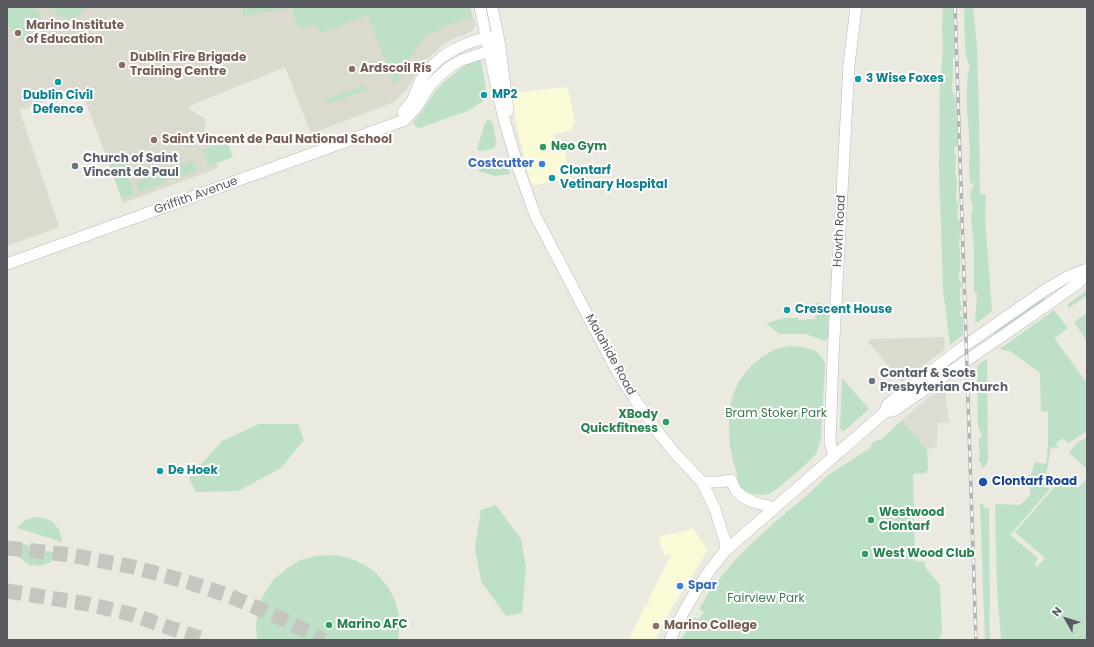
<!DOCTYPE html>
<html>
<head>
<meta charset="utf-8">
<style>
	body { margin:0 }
	#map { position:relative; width:1094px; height:647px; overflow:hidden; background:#eaeae0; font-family:Poppins,sans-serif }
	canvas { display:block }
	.frame { position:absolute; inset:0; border:8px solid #595a60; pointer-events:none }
	.north { position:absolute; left:1046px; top:599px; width:40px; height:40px; -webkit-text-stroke:3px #fff; paint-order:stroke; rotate:309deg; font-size:11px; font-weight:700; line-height:16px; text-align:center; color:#595a60 }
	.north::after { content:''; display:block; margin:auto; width:14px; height:18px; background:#595a60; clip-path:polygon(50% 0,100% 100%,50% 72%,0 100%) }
</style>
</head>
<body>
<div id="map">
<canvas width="1094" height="647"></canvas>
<div class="frame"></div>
<div class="north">N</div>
</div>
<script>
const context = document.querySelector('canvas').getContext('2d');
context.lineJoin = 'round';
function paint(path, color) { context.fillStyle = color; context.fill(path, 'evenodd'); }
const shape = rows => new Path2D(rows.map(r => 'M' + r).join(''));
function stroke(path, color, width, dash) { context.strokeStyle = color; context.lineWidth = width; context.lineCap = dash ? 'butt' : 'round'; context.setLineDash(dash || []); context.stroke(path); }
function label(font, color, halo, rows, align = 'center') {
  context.font = font + ' Poppins,sans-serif'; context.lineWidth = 4; context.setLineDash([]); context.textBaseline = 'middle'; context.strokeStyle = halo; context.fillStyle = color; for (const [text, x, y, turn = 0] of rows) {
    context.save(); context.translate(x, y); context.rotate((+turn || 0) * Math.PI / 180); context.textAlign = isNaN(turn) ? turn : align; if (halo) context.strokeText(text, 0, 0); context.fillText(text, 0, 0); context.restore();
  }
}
paint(shape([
	[567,87,569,92,575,122,570,131,554,134,558,153,565,151,570,179,536,185,531,184,517,129,511,93],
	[693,528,708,550,668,614,655,640,629,640,645,606,649,605,648,600,671,555,665,556,659,542,661,536,685,531]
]), '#fafad6');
paint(shape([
	[945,389,949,423,939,423,937,429,937,446,927,450,902,420,931,395,932,396,937,392]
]), '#dcdcd5');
paint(shape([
	[7,7,470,7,475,22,475,27,472,31,451,40,443,45,428,58,417,71,407,89,394,102,311,134,285,67,187,107,206,120,204,132,218,168,123,203,81,89,23,109,19,109,59,227,7,246],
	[944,337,945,349,902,382,868,342,872,339]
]), '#dadace');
paint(shape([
	[7,7,34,7,40,14,40,20,37,24,21,43,17,33,7,24],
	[50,7,87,7,78,16,71,19,64,18,56,12],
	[243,7,470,7,472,18,459,20,427,35,420,43,408,61,398,82,394,84,368,15,320,33,316,25,298,28,292,8,243,16],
	[943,7,953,7,955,57,953,57,953,71,952,89,956,101,958,145,954,148,956,158,955,172,956,175,957,180,956,200,958,204,958,212,957,216,960,222,960,234,959,243,960,248,960,270,958,275,962,286,960,288,960,299,962,310,960,311,960,316,963,317,963,335,950,345,943,289,939,168,940,83,943,49,942,30],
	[964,7,973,7,977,48,979,116,980,194,986,195,985,218,992,310,990,313,978,322,975,322,977,294,974,291,974,247,971,216,973,208,970,193,974,185,970,182,969,165,970,149,969,140,969,133,967,109,967,85,968,72,970,67,966,56,965,46],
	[480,60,481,61,487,94,481,103,467,111,420,128,416,127,413,123,414,121,423,110,434,93,444,82,464,66,471,62],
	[365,85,366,90,327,104,325,99],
	[488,119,491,121,493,124,496,142,495,146,492,149,479,151,477,149,485,123],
	[204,132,221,141,220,143,224,145,227,142,233,157,209,166,203,150,210,147],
	[120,155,135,194,122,199,108,160],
	[193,160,197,171,172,180,168,170],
	[500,161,506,163,510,174,495,176,478,171,480,168,487,164],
	[163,172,167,182,139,192,135,182],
	[1087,290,1087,295,1069,308,1067,305],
	[1044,298,1046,300,998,336,992,332,1039,299],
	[816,303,829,305,828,337,825,341,806,334,779,334,766,323,785,318,798,318,798,320,815,319,815,316,817,316],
	[1054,310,1068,328,1054,338,1087,383,1087,431,1070,442,1067,443,1064,438,1056,443,1058,448,1051,447,1044,487,1050,489,1010,535,1037,557,1037,560,1035,565,1037,567,1045,558,1015,532,1064,476,1078,488,1087,478,1087,640,1001,640,997,589,995,504,1020,505,1030,495,1031,474,1035,462,1046,464,1048,446,1048,412,1041,411,1040,373,1010,351,1002,350,1001,348],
	[1087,313,1087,341,1074,322],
	[788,346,804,347,815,351,822,357,825,364,821,439,816,454,805,465,778,488,769,494,761,495,753,494,747,492,741,487,739,483,730,448,729,421,730,408,732,397,739,381,749,368,763,356,776,349],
	[987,359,988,460,985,466,984,466,982,468,981,462,979,462,980,451,979,449,979,439,982,436,982,434,980,432,978,426,977,365],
	[842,378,869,409,844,431,842,431,840,428],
	[902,420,927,450,928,468,926,473,913,474,915,561,925,562,925,567,940,585,942,634,938,640,681,640,693,619,695,618,699,619,704,612,699,609,711,589,735,560,748,547,776,521,811,492,828,475,870,448,873,442,882,439],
	[259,424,298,424,304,440,281,468,238,491,196,492,189,478,222,441],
	[1087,437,1087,469,1069,453,1077,443],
	[980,504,982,504,985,508,989,509,990,610,989,616,990,640,985,640],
	[496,505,521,539,526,567,522,613,506,616,481,581,475,548,481,510],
	[35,517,44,518,53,522,59,530,62,539,62,542,17,528,18,526,26,520],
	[13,541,58,554,56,557,49,563,40,566,30,565,22,560,16,553,13,544],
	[333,555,350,558,365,565,378,575,389,588,396,603,400,620,398,640,257,640,256,626,258,610,264,594,273,580,286,569,300,560,316,556]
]), '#bee0c6');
stroke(shape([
	[7,548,71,555,133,567,188,582,227,595,260,609,289,622,323,640],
	[7,591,88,604,130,614,205,640]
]), '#c6c6c0', 15, [15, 8]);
const secondary = shape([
	[480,7,498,94,504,119,518,167,535,215,613,364,623,381,634,398,660,435,675,453,702,482,715,509,725,541,725,551],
	[492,7,499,41,508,111],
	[403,112,412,101,420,81,430,68,442,57,455,49,468,43,487,37,494,38],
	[7,264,405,120,418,105,428,88,439,76,451,66,462,60,489,51,499,41],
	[885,412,887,405,892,401,963,347,1045,290,1067,277,1087,269],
	[836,455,832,450,830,442,833,357,849,65,856,7],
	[702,482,720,482,731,480,736,491,743,497,753,502,768,506,772,510],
	[670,640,678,622,694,594,710,570,725,551,885,412,895,410,1053,301,1078,283,1087,274]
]);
stroke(secondary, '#b9bac1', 12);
stroke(secondary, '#fff', 11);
const rail = shape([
	[955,7,976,640]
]);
stroke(rail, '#b3b3b4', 3.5);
stroke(rail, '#fff', 2, [6]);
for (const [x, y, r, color] of [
	[18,33,4,"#8d6e63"],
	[122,65,4,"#8d6e63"],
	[352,69,4,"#8d6e63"],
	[858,79,4,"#0f9aa8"],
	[58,82,4,"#0f9aa8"],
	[484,95,4,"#0f9aa8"],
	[154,140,4,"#8d6e63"],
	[543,147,4,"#2e9e5b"],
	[542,164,4,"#3f7fe0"],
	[75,166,4,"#6b7280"],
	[552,178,4,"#0f9aa8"],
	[787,310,4,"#0f9aa8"],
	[872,381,4,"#6b7280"],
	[666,422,4,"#2e9e5b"],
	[160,471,4,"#0f9aa8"],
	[983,482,5,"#1a4fb4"],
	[871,520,4,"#2e9e5b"],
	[865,554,4,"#2e9e5b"],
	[680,586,4,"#3f7fe0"],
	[329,625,4,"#2e9e5b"],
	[656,626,4,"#8d6e63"]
]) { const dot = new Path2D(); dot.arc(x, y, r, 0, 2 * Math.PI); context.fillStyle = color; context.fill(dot); stroke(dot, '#fff', 1.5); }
label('bold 12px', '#785e54', '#fff', [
	["Marino Institute",26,26],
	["of Education",26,40],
	["Dublin Fire Brigade",130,58],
	["Training Centre",130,72],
	["Ardscoil Rís",360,69],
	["Saint Vincent de Paul National School",162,140],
	["Marino College",664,626]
], 'left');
label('bold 12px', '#0d838f', '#fff', [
	["3 Wise Foxes",866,79],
	["MP2",492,95],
	["Dublin Civil",58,96,"center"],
	["Defence",58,110,"center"],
	["Clontarf",560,171],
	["Vetinary Hospital",560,185],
	["Crescent House",795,310],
	["De Hoek",168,471]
], 'left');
label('bold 12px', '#27864d', '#fff', [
	["Neo Gym",551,147],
	["XBody",658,415,"right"],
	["Quickfitness",658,429,"right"],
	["Westwood",879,513],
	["Clontarf",879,527],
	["West Wood Club",873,554],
	["Marino AFC",337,625]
], 'left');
label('bold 12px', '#5b616d', '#fff', [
	["Church of Saint",83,159],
	["Vincent de Paul",83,173],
	["Contarf & Scots",880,374],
	["Presbyterian Church",880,388]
], 'left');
label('bold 12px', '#366cbe', '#fff', [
	["Costcutter",534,164],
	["Spar",688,586,"left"]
], 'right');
label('12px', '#595a60', '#fff', [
	["Griffith Avenue",196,196,-20],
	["Howth Road",840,231,-87],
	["Malahide Road",610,355,61]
]);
label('12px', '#3b7c4d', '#fff', [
	["Bram Stoker Park",776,414],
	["Fairview Park",766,599]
]);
label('bold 12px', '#164399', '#fff', [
	["Clontarf Road",992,482]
], 'left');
</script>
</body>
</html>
